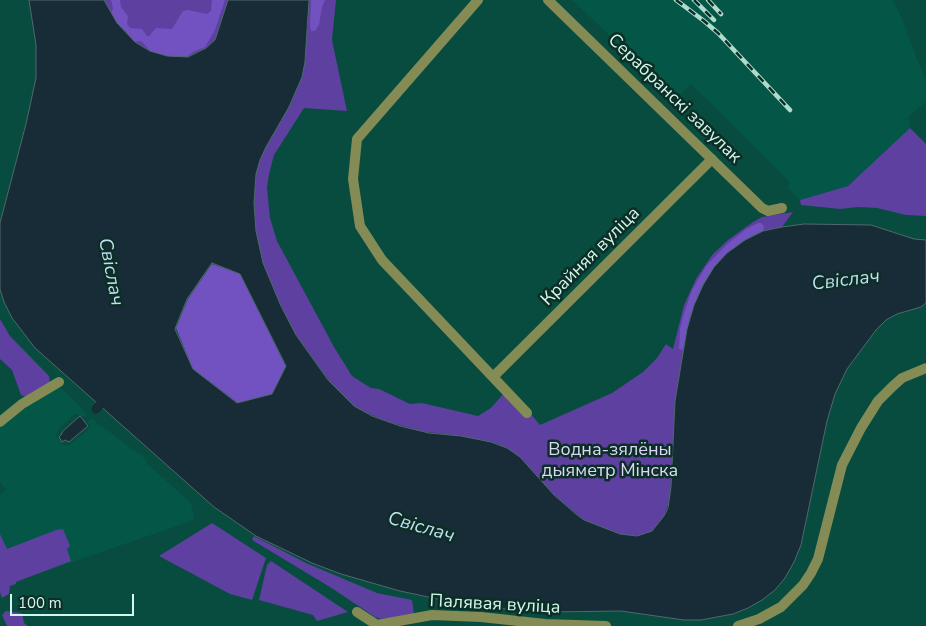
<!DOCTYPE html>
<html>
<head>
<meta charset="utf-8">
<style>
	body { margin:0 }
	#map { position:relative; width:926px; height:626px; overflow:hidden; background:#074c3e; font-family:"Nunito Sans",sans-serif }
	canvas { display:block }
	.scale { position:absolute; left:10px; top:594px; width:124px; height:22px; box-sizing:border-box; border:2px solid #d2f8ec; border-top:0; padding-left:6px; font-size:15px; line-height:18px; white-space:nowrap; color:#d2f8ec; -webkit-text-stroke:4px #0c2e26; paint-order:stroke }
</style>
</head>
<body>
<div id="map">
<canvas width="926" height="626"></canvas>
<div class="scale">100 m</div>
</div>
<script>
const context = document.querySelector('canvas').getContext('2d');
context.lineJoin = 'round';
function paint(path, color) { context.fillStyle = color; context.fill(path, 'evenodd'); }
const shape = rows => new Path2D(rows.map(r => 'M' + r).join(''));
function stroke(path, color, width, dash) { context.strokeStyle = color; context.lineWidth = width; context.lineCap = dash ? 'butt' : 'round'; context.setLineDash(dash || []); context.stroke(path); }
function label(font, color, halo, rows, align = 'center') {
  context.font = font + ' "Nunito Sans",sans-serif'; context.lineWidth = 5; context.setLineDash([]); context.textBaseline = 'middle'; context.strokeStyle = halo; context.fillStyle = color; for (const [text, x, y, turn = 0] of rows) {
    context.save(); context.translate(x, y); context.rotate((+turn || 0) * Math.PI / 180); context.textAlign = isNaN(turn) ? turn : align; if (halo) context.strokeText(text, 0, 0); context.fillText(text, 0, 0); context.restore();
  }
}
paint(shape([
	[572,0,893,0,902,19,926,83,926,102,908,117,910,128,848,186,800,200,787,187,790,182,691,84,676,98],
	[56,387,62,389,87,414,85,417,78,414,73,415,57,431,56,436,63,445,67,446,71,444,87,431,90,426,87,422,92,419,147,460,145,462,191,503,194,520,15,582,0,543,0,495,6,490,0,482,0,425]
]), '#045746');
paint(shape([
	[104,0,228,0,215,39,206,48,187,57,167,55,149,51,130,39,116,23],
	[309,0,336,0,332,40,347,111,304,108,274,155,269,174,267,188,270,218,277,241,334,347,352,376,371,388,379,389,410,404,422,403,478,416,491,408,503,394,530,413,540,425,612,393,643,372,657,358,666,344,673,349,684,305,696,279,712,255,728,240,753,222,762,217,793,212,782,227,763,231,687,329,675,401,670,499,664,516,652,531,645,535,629,536,620,534,584,520,554,495,526,464,499,444,461,436,420,431,383,420,363,411,353,406,336,390,296,335,281,306,263,263,256,231,254,203,256,174,260,160,266,147,289,107,302,77,305,62],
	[910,128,926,144,926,216,906,215,877,208,858,207,840,209,801,205,800,200,848,186],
	[0,319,10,336,49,376,50,384,26,397,21,395,12,370,0,359],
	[212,523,266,558,252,600,230,594,159,556],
	[63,529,70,546,67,549,71,561,16,582,16,584,10,586,9,594,2,598,0,592,0,534,7,549,56,530],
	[254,536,306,563,377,593,412,600,414,615,381,619,375,617,330,587,252,540],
	[271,561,348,612,317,621,313,615,259,600,267,565],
	[6,611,22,613,24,623,28,626,7,626,2,615]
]), '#5d409f');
paint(shape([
	[111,0,120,0,121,7,128,16,127,24,130,28,142,29,147,36,149,36,156,28,172,29,183,11,188,10,207,14,211,11,212,0,225,0,215,30,205,47,193,52,183,60,155,56,141,41,132,42,127,38,126,31,120,29,108,18,113,9],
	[311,0,325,0,322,7,319,25,315,31,311,31,310,26],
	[758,223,761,223,764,226,763,231,754,235,714,267,703,285,690,316,683,350,679,349,680,329,685,310,692,290,706,266,726,245,746,229],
	[212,264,240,274,286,367,272,394,238,403,193,369,176,328,188,299]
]), '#7251c1');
const water = shape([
	[29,0,104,0,117,23,135,42,150,51,167,56,188,57,206,48,215,40,228,0,309,0,305,62,302,77,289,107,266,147,260,160,256,174,254,203,256,231,263,263,281,306,296,335,328,380,354,406,372,416,400,426,429,433,461,436,491,442,507,448,520,457,554,495,577,515,584,520,620,534,637,536,652,531,664,516,668,508,671,487,675,401,687,329,694,305,703,285,714,267,727,253,745,240,763,231,782,227,804,224,871,225,914,239,926,240,926,303,921,307,897,314,886,320,876,330,847,369,835,394,827,421,801,545,794,562,785,578,775,590,762,600,748,608,733,614,701,620,684,620,621,611,549,612,492,608,461,604,400,591,341,574,312,563,256,536,214,507,35,348,12,318,4,302,0,289,0,223,26,124,36,78,36,45,29,0],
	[212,263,240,274,286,366,272,394,237,403,193,369,175,329,187,299,212,263],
	[80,416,88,426,69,442,65,440,62,442,59,437,62,434,62,432,80,416]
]);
paint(water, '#172c37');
stroke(water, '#4f696d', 1);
stroke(shape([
	[96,409,99,406]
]), '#172c37', 9);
stroke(shape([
	[478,0,357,139,353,179,360,226,382,260,527,413],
	[548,0,762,208,768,211,782,208],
	[493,377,712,159],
	[0,422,22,404,59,382],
	[357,612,377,625,432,615,481,617,545,624,606,626],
	[738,626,759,619,781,607,803,585,811,573,818,559,842,465,861,428,878,401,892,387,902,378,926,368]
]), '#858b55', 10);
const rail = shape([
	[676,0,704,21,718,33,790,110],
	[694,0,714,20],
	[708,0,721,14]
]);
stroke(rail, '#afdace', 4.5);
stroke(rail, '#0c2e26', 2.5, [8]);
label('18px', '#d2f8ec', '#0c2e26', [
	["Серабранскі завулак",674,99,44],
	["Крайняя вуліца",591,257,-45],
	["Палявая вуліца",495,605,3]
]);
label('18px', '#ddd8f5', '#0c2e26', [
	["Водна-зялёны",610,451],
	["дыяметр Мінска",610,472]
]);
label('italic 19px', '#c1dff0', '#0c2e26', [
	["Свіслач",110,272,79],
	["Свіслач",846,281,-7],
	["Свіслач",421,528,16]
]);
</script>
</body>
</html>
